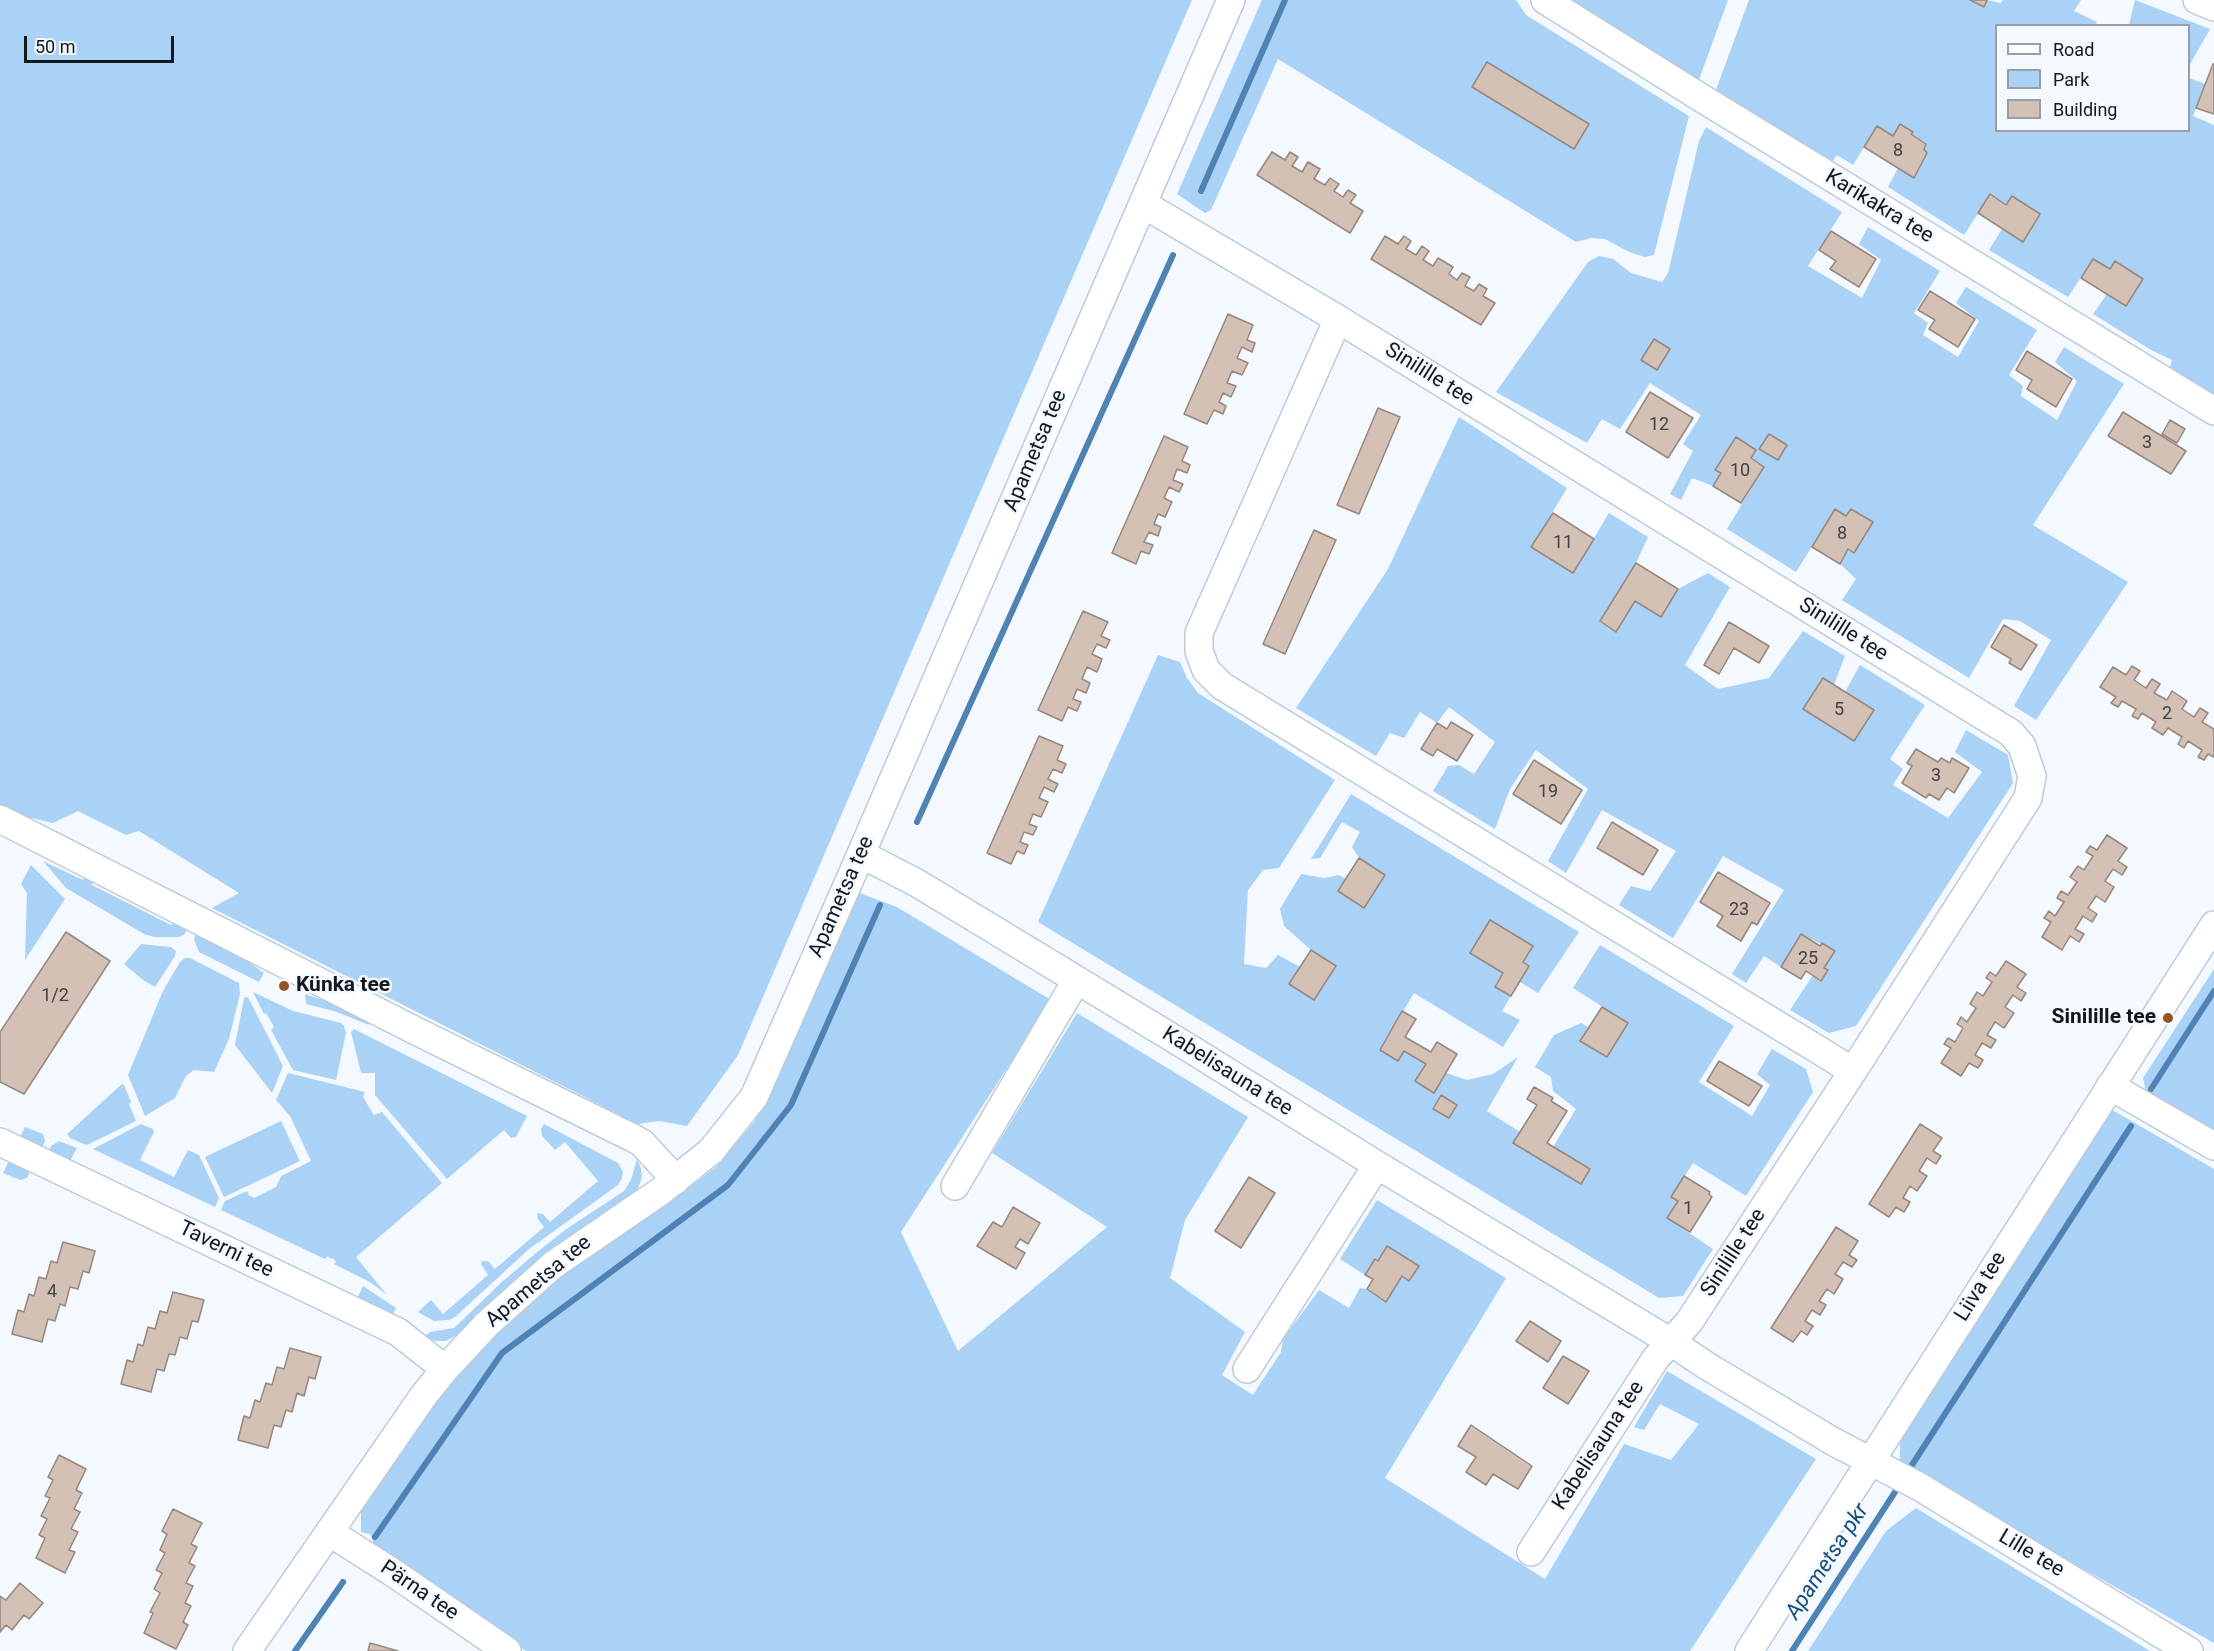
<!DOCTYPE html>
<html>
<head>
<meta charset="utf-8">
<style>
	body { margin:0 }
	#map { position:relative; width:2214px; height:1651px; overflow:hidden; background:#f3f9ff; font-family:Roboto,sans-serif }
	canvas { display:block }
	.legend { position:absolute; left:1995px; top:24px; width:195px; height:108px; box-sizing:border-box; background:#f3f9ff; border:2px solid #999fa5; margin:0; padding:8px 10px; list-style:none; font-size:18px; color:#13181d }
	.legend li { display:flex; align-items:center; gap:12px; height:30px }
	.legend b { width:30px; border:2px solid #999fa5 }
	.scale { position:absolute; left:24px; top:36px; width:150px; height:27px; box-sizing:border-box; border:3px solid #13181d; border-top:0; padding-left:8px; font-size:18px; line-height:21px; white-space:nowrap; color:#13181d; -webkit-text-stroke:4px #f3f9ff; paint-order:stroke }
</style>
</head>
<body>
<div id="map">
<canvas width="2214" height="1651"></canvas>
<ul class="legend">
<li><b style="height:8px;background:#fff"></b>Road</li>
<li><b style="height:16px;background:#aad1f6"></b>Park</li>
<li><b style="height:16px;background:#d3c1b6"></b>Building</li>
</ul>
<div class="scale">50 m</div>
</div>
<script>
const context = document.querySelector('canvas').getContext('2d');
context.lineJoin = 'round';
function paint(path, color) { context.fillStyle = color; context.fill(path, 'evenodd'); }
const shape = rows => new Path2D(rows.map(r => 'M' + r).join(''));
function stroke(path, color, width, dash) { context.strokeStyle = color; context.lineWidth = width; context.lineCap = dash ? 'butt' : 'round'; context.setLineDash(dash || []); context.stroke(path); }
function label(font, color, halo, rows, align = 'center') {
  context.font = font + ' Roboto,sans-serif'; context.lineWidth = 5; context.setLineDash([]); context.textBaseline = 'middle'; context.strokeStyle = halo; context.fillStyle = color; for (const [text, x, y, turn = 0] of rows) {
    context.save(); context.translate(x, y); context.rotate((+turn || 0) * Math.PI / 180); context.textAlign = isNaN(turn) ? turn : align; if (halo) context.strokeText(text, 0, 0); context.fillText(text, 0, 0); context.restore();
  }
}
paint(shape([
	[0,0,1192,0,738,1055,687,1126,659,1121,638,1124,212,908,239,893,139,831,126,835,78,811,53,823,23,816,0,805],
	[1262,0,1516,0,1526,15,1689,116,1654,255,1645,257,1629,252,1605,239,1591,238,1576,242,1278,59,1211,210,1205,213,1177,194],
	[1561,0,1728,0,1697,85],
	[1749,0,1970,0,1983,7,1987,0,2001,3,2003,0,2081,0,2074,11,2097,22,2095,25,1996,26,1996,130,2188,130,2189,78,2206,84,2193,116,2214,125,2214,402,2168,373,2172,360,2151,350,2093,314,2107,294,2126,306,2143,279,2115,261,2110,269,2093,259,2068,297,1989,250,2002,229,2023,242,2040,215,2012,197,2006,205,1990,195,1964,235,1888,187,1898,168,1914,178,1927,153,1924,149,1926,143,1911,134,1912,131,1900,124,1893,136,1877,126,1853,165,1837,155,1829,166,1714,95],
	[2135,0,2210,29,2189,66,2188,26,2129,25],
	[1706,127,1842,212,1808,266,1862,298,1881,260,1859,244,1868,227,1940,271,1914,313,1928,323,1923,335,1958,357,1979,321,1956,303,1966,287,2037,330,2009,375,2023,386,2021,396,2057,420,2077,381,2055,362,2064,347,2124,384,2033,525,2128,582,2036,720,2014,706,2051,640,2020,621,2003,619,1969,678,1842,600,1856,579,1840,564,1848,549,1851,509,1846,516,1835,510,1796,572,1727,529,1764,467,1751,458,1756,450,1736,438,1716,469,1721,473,1713,486,1692,478,1681,500,1670,494,1693,451,1683,444,1701,415,1650,383,1620,429,1602,419,1587,443,1496,392,1588,262,1599,256,1613,259,1631,273,1662,282,1668,273,1699,141],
	[1769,434,1787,445,1778,460,1760,449],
	[1459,417,1567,488,1532,547,1573,573,1609,513,1648,537,1636,563,1600,622,1617,631,1635,601,1661,617,1678,589,1708,573,1730,587,1685,665,1718,689,1769,678,1803,631,1845,656,1834,685,1823,678,1854,741,1874,710,1845,692,1860,665,1925,705,1890,759,1903,769,1893,785,1948,818,1982,772,1955,752,1966,730,2008,755,2013,783,1856,1026,1829,1033,1790,1010,1813,975,1828,970,1824,968,1835,951,1801,934,1781,967,1764,956,1746,983,1732,974,1784,890,1723,856,1673,938,1619,905,1631,886,1650,891,1676,851,1602,810,1566,873,1548,861,1588,789,1536,750,1510,789,1495,829,1433,791,1448,766,1459,765,1474,774,1495,742,1449,707,1437,723,1420,712,1404,738,1390,733,1376,756,1296,708,1388,569],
	[1158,655,1180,662,1187,678,1198,693,1335,780,1279,868,1263,870,1248,890,1244,964,1266,968,1278,955,1300,967,1289,984,1314,1000,1336,967,1311,950,1284,926,1280,909,1301,874,1324,878,1339,875,1346,879,1338,891,1364,907,1359,858,1352,847,1360,832,1342,822,1320,858,1311,859,1351,794,1579,932,1538,993,1520,982,1529,966,1523,962,1532,946,1490,920,1503,973,1495,987,1511,996,1502,1011,1520,1020,1503,1047,1414,993,1380,1050,1398,1060,1404,1051,1426,1064,1416,1082,1434,1092,1446,1073,1467,1080,1493,1074,1518,1057,1487,1111,1520,1132,1589,1169,1553,1147,1576,1109,1553,1091,1551,1077,1535,1067,1554,1035,1581,1023,1588,1027,1580,1041,1607,1057,1628,1023,1573,988,1600,945,1734,1026,1699,1082,1752,1116,1770,1085,1757,1074,1772,1049,1806,1069,1813,1092,1746,1196,1693,1163,1671,1197,1678,1201,1667,1218,1713,1249,1683,1296,1659,1298,1038,922],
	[1441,1095,1457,1105,1449,1118,1433,1109],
	[43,861,83,880,85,876,94,880,92,885,171,925,179,921,189,926,184,935,178,937,154,937,144,934,66,888],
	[31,865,65,899,25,960,27,893,21,884],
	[857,892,897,907,1051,1000,901,1232,958,1351,1107,1227,992,1153,1077,1013,1248,1117,1185,1220,1170,1278,1245,1332,1222,1375,1253,1395,1281,1352,1283,1339,1319,1290,1349,1308,1360,1288,1367,1289,1386,1302,1402,1276,1410,1281,1418,1266,1387,1247,1378,1261,1375,1259,1365,1275,1340,1259,1377,1200,1506,1278,1385,1478,1545,1579,1624,1444,1671,1460,1699,1424,1660,1404,1644,1430,1634,1427,1667,1371,1816,1459,1690,1651,526,1651,378,1554,370,1534,361,1532,361,1505,462,1368,530,1299,605,1242,678,1196,716,1167,754,1122,781,1072],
	[197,930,219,941,264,973,259,982,199,952,194,940],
	[141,944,171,947,176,951,175,956,155,987,143,980,124,964],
	[185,958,190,958,239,983,240,994,229,1039,214,1072,194,1070,186,1076,175,1098,145,1116,128,1075,163,991,180,962],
	[2214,969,2214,1132,2146,1092,2143,1078],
	[253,992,293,1011,341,1023,344,1026,346,1033,336,1080,293,1070,271,1030,274,1027,266,1013,264,1014],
	[305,994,367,1015,369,1025,337,1012,306,1004],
	[248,997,283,1066,272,1093,235,1045,244,998],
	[354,1029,527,1116,516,1137,511,1138,504,1130,447,1179,375,1095,375,1073,361,1073,351,1032],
	[288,1073,365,1092,363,1097,374,1115,382,1112,442,1183,356,1257,387,1295,370,1282,334,1264,336,1262,333,1258,331,1259,328,1256,325,1259,221,1210,225,1201,247,1191,249,1195,254,1198,276,1187,281,1176,311,1161,290,1116,276,1100],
	[122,1084,124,1085,131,1102,129,1104,136,1121,89,1144,86,1145,70,1138,67,1134],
	[2109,1108,2214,1169,2214,1643,1900,1465,1900,1437],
	[281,1121,300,1161,224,1197,205,1157],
	[141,1124,153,1129,154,1132,140,1160,174,1177,188,1150,199,1155,219,1198,215,1207,93,1149],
	[544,1124,618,1163,623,1172,622,1178,618,1185,529,1249,455,1317,449,1320,434,1321,418,1312,431,1300,443,1314,488,1275,481,1264,482,1261,488,1261,495,1269,544,1227,538,1219,537,1213,543,1214,550,1222,598,1181,565,1142,555,1150,542,1136,541,1129],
	[25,1127,43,1134,45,1141,39,1154,19,1140],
	[59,1141,77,1148,68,1165,47,1157,51,1146],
	[10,1159,33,1165,27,1178,20,1180,3,1173],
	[637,1159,641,1168,642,1178,638,1188,631,1196,461,1333,446,1341,436,1341,423,1337,430,1332,454,1328,503,1281,536,1253,565,1230,624,1191,631,1180],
	[363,1286,396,1308,391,1319,356,1301],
	[1916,1508,2150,1651,1808,1651,1886,1531]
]), '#aad1f6');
stroke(shape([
	[1201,191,1285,0],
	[917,822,1173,255],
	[2151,1089,2214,991],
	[1912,1465,2131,1126],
	[375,1537,502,1353,728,1185,791,1105,880,905],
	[295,1651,343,1582],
	[1792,1651,1895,1492]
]), '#4e83b4', 6);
const building = shape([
	[1970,0,1987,0,1984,7,1970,0],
	[1487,62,1589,124,1574,149,1472,87,1487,62],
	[2213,64,2214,64,2214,114,2196,108,2213,64],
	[1900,124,1913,132,1911,134,1926,144,1924,149,1927,153,1914,178,1864,147,1877,126,1893,136,1900,124],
	[1272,152,1285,160,1290,152,1298,157,1292,166,1302,172,1308,162,1320,169,1314,179,1325,185,1330,178,1339,184,1334,191,1343,197,1348,190,1356,195,1350,203,1363,211,1350,233,1257,175,1272,152],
	[1990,194,2006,205,2012,196,2040,214,2023,242,1978,213,1990,194],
	[1831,231,1876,259,1859,287,1830,269,1836,261,1819,250,1831,231],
	[1385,236,1398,244,1404,236,1411,241,1406,249,1416,255,1422,246,1429,251,1423,260,1433,266,1438,258,1453,267,1449,274,1457,280,1462,273,1470,277,1465,286,1474,291,1479,284,1487,289,1483,296,1495,303,1481,325,1371,259,1385,236],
	[2093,259,2110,269,2115,261,2143,279,2126,306,2081,278,2093,259],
	[1930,291,1975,319,1958,347,1929,329,1935,320,1918,310,1930,291],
	[1228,314,1253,325,1247,340,1255,343,1252,352,1242,347,1237,358,1248,363,1242,375,1232,371,1227,383,1236,386,1231,397,1223,393,1219,402,1226,406,1223,414,1214,410,1207,424,1184,414,1228,314],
	[1654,339,1670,349,1657,370,1641,360,1654,339],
	[2027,351,2072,379,2056,407,2027,389,2032,380,2016,370,2027,351],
	[1650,392,1693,418,1668,458,1626,432,1650,392],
	[1378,408,1400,417,1359,514,1337,505,1378,408],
	[2123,412,2186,451,2171,474,2108,436,2123,412],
	[2170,420,2185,429,2177,443,2162,434,2170,420],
	[1769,434,1787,445,1778,460,1759,449,1769,434],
	[1164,436,1188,447,1182,461,1190,465,1187,473,1177,469,1173,480,1183,484,1179,492,1169,487,1164,498,1172,502,1165,517,1158,514,1154,524,1161,527,1158,536,1149,532,1144,542,1153,545,1149,554,1141,551,1136,564,1112,553,1164,436],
	[1736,437,1756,450,1751,458,1764,467,1741,503,1713,486,1721,473,1715,470,1736,437],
	[1835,509,1846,516,1851,509,1873,522,1854,553,1848,549,1840,564,1812,547,1835,509],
	[1553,513,1594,539,1573,573,1531,547,1553,513],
	[1314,530,1336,540,1285,654,1263,644,1314,530],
	[1636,563,1678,589,1661,617,1635,601,1616,632,1600,621,1636,563],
	[1083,611,1108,622,1101,636,1110,640,1106,648,1097,644,1092,654,1102,659,1097,672,1087,667,1082,679,1090,683,1086,693,1077,689,1073,699,1081,702,1077,711,1068,707,1062,721,1038,710,1083,611],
	[1729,622,1769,646,1759,663,1734,648,1719,674,1704,665,1729,622],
	[2004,625,2037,645,2021,670,2009,663,2011,659,1991,647,2004,625],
	[2132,666,2140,671,2134,680,2146,688,2152,679,2160,684,2154,693,2167,700,2172,691,2187,701,2182,709,2194,717,2200,708,2208,713,2202,722,2214,729,2214,757,2208,754,2204,760,2198,757,2202,750,2188,741,2184,748,2178,744,2182,737,2168,728,2163,735,2152,728,2156,722,2142,713,2138,719,2132,716,2136,709,2122,701,2118,707,2111,703,2116,697,2100,687,2113,667,2126,675,2132,666],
	[1823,678,1874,710,1854,741,1803,709,1823,678],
	[1451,722,1473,735,1457,761,1437,749,1433,756,1421,749,1437,723,1447,729,1451,722],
	[1039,736,1063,746,1057,760,1066,764,1062,773,1053,769,1048,779,1058,784,1054,792,1044,787,1039,798,1048,802,1041,817,1033,814,1029,824,1037,827,1033,835,1024,832,1020,842,1028,845,1024,854,1017,851,1011,864,987,853,1039,736],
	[1916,749,1938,762,1941,758,1950,763,1952,758,1969,768,1954,793,1947,788,1939,800,1929,794,1926,798,1902,783,1912,766,1907,763,1916,749],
	[1534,760,1582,790,1561,824,1513,794,1534,760],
	[1612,822,1658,850,1643,875,1597,848,1612,822],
	[2107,835,2127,848,2118,861,2127,867,2122,875,2113,869,2105,881,2114,887,2105,902,2096,896,2088,908,2097,914,2092,922,2083,916,2075,929,2084,934,2079,942,2070,936,2062,950,2042,937,2051,922,2044,918,2049,911,2055,916,2064,902,2057,898,2061,891,2068,895,2077,882,2070,877,2078,866,2084,870,2093,856,2086,852,2090,846,2097,850,2107,835],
	[1359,858,1385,875,1364,908,1338,891,1359,858],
	[1718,872,1770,903,1757,925,1752,922,1741,941,1717,926,1723,916,1700,902,1718,872],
	[1490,920,1533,946,1523,962,1529,966,1511,996,1495,987,1503,973,1470,953,1490,920],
	[66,932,110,961,24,1094,0,1082,0,1032,66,932],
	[1801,934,1820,946,1822,943,1835,951,1824,968,1828,970,1821,981,1806,971,1801,979,1781,967,1801,934],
	[1311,950,1336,966,1314,1000,1289,984,1311,950],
	[2006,961,2026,974,2017,987,2026,993,2021,1001,2013,995,2005,1007,2014,1013,2004,1028,1995,1022,1987,1035,1996,1040,1991,1048,1982,1043,1975,1055,1983,1060,1978,1068,1969,1063,1961,1076,1941,1063,1951,1048,1944,1044,1948,1038,1955,1042,1963,1028,1957,1024,1961,1017,1967,1022,1976,1008,1970,1004,1977,992,1983,996,1992,982,1986,978,1990,972,1996,976,2006,961],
	[1602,1007,1628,1023,1607,1057,1580,1041,1602,1007],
	[1402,1011,1416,1019,1405,1037,1431,1052,1437,1042,1457,1054,1434,1093,1415,1081,1426,1064,1404,1051,1398,1061,1380,1050,1402,1011],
	[1719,1061,1762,1086,1749,1106,1707,1081,1719,1061],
	[1534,1087,1553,1098,1551,1101,1567,1111,1547,1143,1590,1169,1581,1184,1513,1143,1537,1105,1527,1099,1534,1087],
	[1441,1095,1457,1105,1449,1118,1433,1109,1441,1095],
	[1920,1124,1942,1138,1933,1151,1941,1156,1936,1164,1927,1158,1919,1171,1927,1176,1917,1191,1910,1186,1903,1198,1910,1202,1904,1212,1896,1207,1889,1217,1869,1204,1920,1124],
	[1684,1176,1710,1192,1709,1194,1712,1197,1690,1232,1667,1218,1678,1201,1671,1197,1684,1176],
	[1249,1177,1275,1193,1241,1248,1215,1231,1249,1177],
	[1013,1207,1040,1223,1028,1244,1020,1239,1015,1247,1025,1253,1016,1269,977,1246,993,1222,1002,1227,1013,1207],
	[1836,1227,1858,1241,1849,1255,1857,1260,1852,1267,1843,1262,1835,1274,1843,1279,1834,1294,1827,1289,1819,1301,1826,1305,1820,1315,1812,1310,1805,1321,1813,1326,1807,1335,1801,1331,1793,1342,1771,1328,1836,1227],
	[63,1242,95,1251,89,1273,83,1271,78,1289,70,1287,65,1306,60,1304,55,1321,48,1319,42,1342,12,1334,18,1310,24,1312,29,1294,34,1296,39,1277,46,1279,51,1261,57,1263,63,1242],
	[1387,1246,1419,1266,1409,1281,1402,1276,1386,1302,1367,1289,1373,1279,1365,1275,1375,1259,1378,1261,1387,1246],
	[173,1292,204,1300,198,1322,192,1321,187,1339,180,1337,175,1355,169,1354,164,1371,157,1369,151,1392,121,1384,127,1360,133,1362,138,1344,143,1346,148,1327,155,1329,160,1311,167,1313,173,1292],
	[1530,1321,1561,1341,1548,1362,1516,1341,1530,1321],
	[290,1348,321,1357,315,1379,309,1377,304,1396,297,1393,292,1412,286,1410,281,1427,274,1425,268,1448,238,1440,244,1416,250,1418,255,1400,260,1402,266,1383,272,1385,277,1367,284,1369,290,1348],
	[1563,1356,1589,1371,1568,1404,1543,1388,1563,1356],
	[1471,1425,1532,1466,1518,1489,1493,1474,1486,1485,1466,1472,1476,1457,1458,1446,1471,1425],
	[59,1455,86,1469,76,1490,82,1493,74,1509,80,1512,71,1529,78,1532,69,1550,75,1552,65,1573,36,1558,45,1538,39,1535,47,1519,41,1516,50,1498,45,1496,53,1480,48,1477,59,1455],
	[173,1509,202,1523,191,1544,197,1547,189,1563,195,1566,186,1583,193,1586,185,1603,191,1606,183,1622,188,1625,176,1649,144,1633,153,1613,150,1612,160,1593,154,1589,162,1573,156,1570,165,1553,160,1550,167,1534,162,1531,173,1509],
	[20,1583,43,1603,29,1619,24,1615,12,1630,6,1625,0,1632,0,1596,6,1600,20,1583],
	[370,1643,398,1651,368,1651,370,1643]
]);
paint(building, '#d3c1b6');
stroke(building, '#98877d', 1.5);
const minor = shape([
	[1545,0,1703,99,2214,411],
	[2197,0,2214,7],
	[1143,204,1338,319],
	[0,819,416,1031,633,1138,642,1143,676,1180],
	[861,854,917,883,1194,1051,1377,1165,1671,1342,1707,1366,1834,1442,1920,1487,2189,1651],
	[2110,1086,2214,1146],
	[0,1142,398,1332,445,1369],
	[955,1186,1076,981],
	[1247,1369,1377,1165],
	[329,1532,392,1572,507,1651],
	[1531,1552,1656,1358,1689,1322,1853,1071,2028,798,2032,776,2022,746,2011,733,1338,319,1199,633,1199,651,1206,670,1222,686,1853,1071],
	[247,1651,424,1395,445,1369,487,1324,553,1265,661,1191,711,1151,754,1097,861,854,1231,0],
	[1749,1651,2214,925]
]);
stroke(minor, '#bccad9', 30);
stroke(minor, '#fff', 27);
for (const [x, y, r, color] of [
	[284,986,6,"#975325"],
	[2168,1018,6,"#975325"]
]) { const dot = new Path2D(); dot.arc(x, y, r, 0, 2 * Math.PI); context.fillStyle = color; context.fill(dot); stroke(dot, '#f3f9ff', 2); }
label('18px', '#434243', null, [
	["8",1898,151],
	["12",1659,425],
	["3",2147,443],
	["10",1740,471],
	["8",1842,534],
	["11",1563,543],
	["5",1839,710],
	["2",2167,714],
	["3",1936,776],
	["19",1548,792],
	["23",1739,910],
	["25",1808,959],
	["1/2",55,996],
	["1",1688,1209],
	["4",52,1292]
]);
label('21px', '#13181d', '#f3f9ff', [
	["Karikakra tee",1879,207,31],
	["Sinilille tee",1429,375,32],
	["Apametsa tee",1036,451,-67],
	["Sinilille tee",1843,630,32],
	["Apametsa tee",842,897,-66],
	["Kabelisauna tee",1227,1072,32],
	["Taverni tee",226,1250,26],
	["Sinilille tee",1734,1253,-57],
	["Apametsa tee",539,1282,-40],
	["Liiva tee",1981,1287,-58],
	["Kabelisauna tee",1599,1446,-57],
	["Lille tee",2031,1554,31],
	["Pärna tee",419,1591,34]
]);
label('bold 21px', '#13181d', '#f3f9ff', [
	["Künka tee",296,986],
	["Sinilille tee",2156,1018,"right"]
], 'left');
label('italic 22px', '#184d79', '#f3f9ff', [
	["Apametsa pkr",1828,1562,-57]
]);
</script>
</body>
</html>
